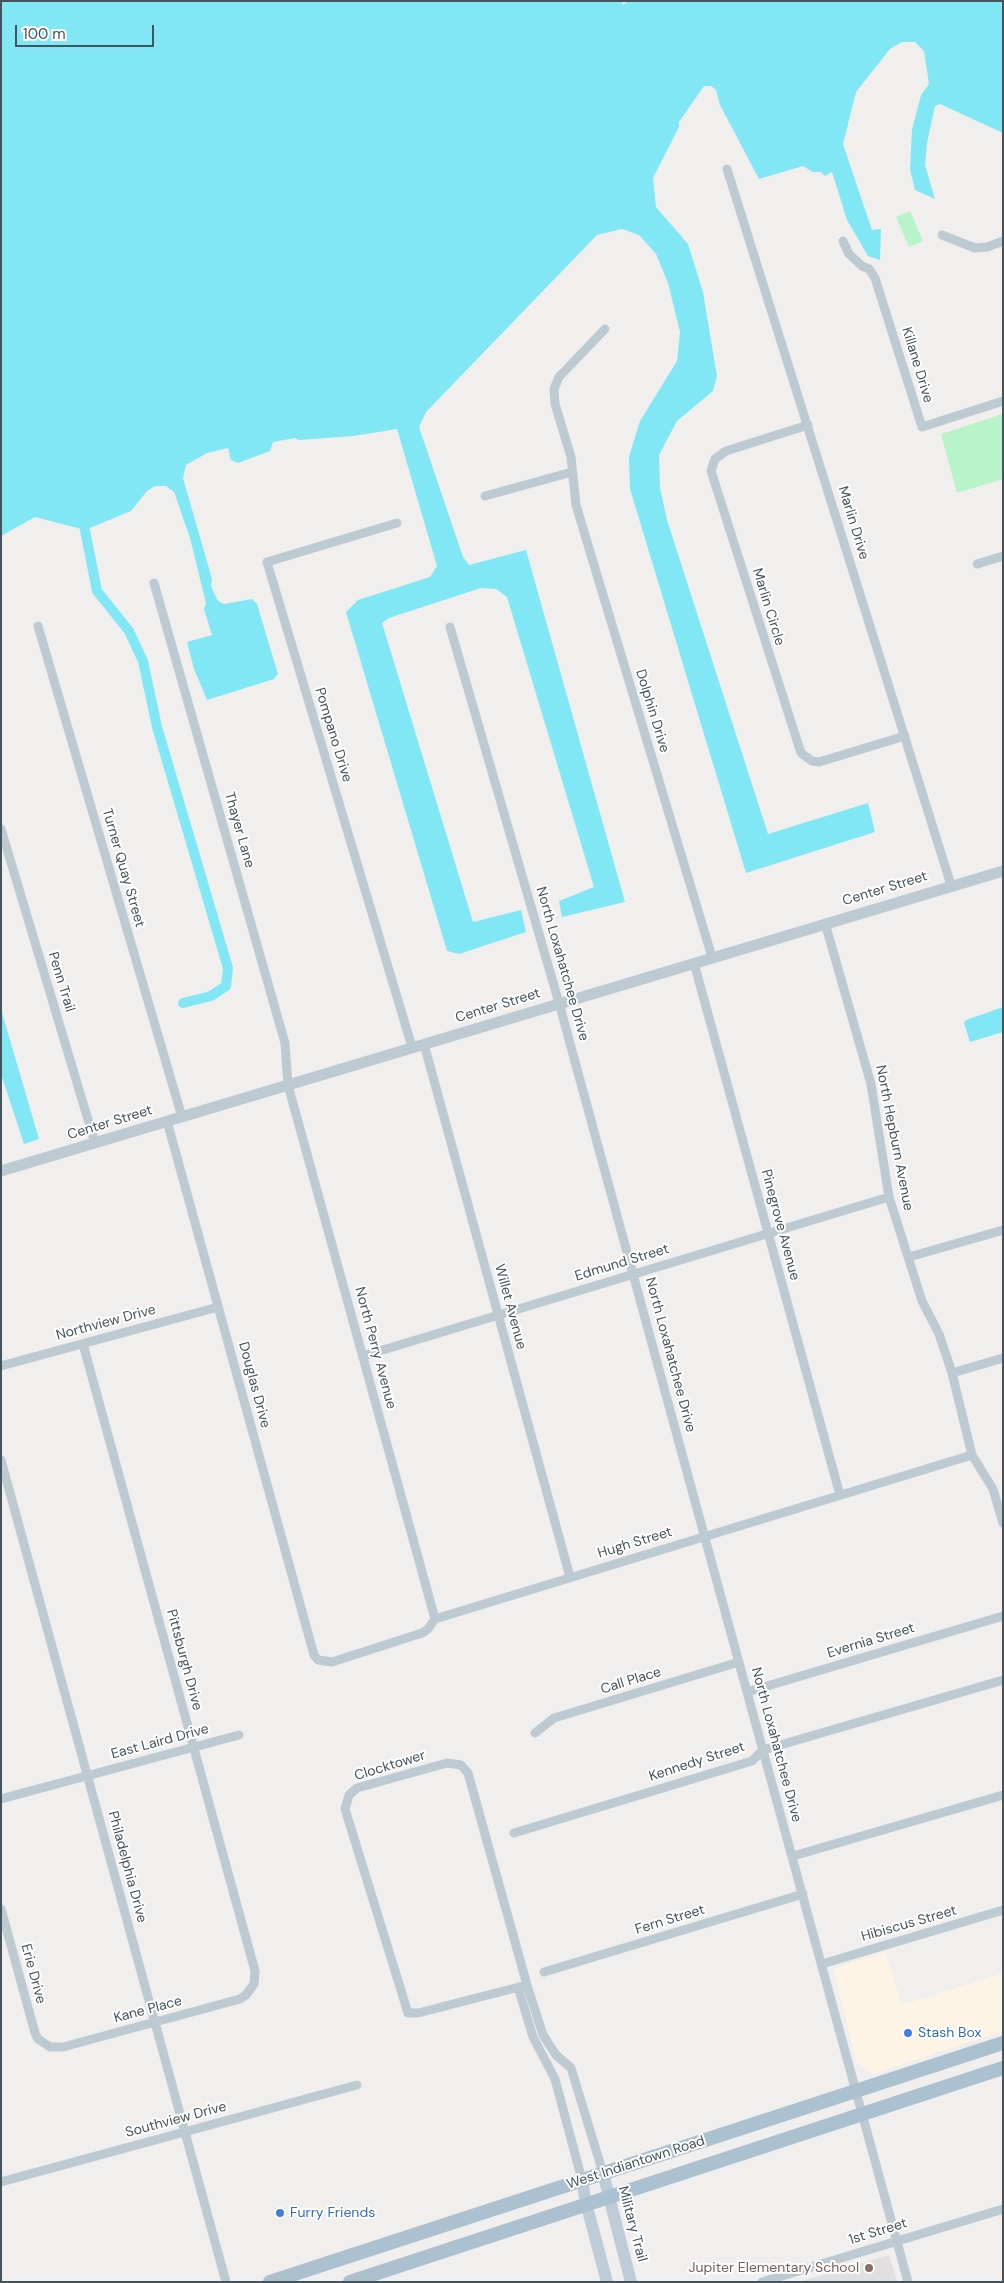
<!DOCTYPE html>
<html>
<head>
<meta charset="utf-8">
<style>
	body { margin:0 }
	#map { position:relative; width:1004px; height:2283px; overflow:hidden; background:#f1eeee; font-family:"DM Sans",sans-serif }
	canvas { display:block }
	.frame { position:absolute; inset:0; border:2px solid #44545d; pointer-events:none }
	.scale { position:absolute; left:15px; top:25px; width:139px; height:22px; box-sizing:border-box; border:2px solid #44545d; border-top:0; padding-left:6px; font-size:15px; line-height:18px; white-space:nowrap; color:#44545d; -webkit-text-stroke:4px #fff; paint-order:stroke }
</style>
</head>
<body>
<div id="map">
<canvas width="1004" height="2283"></canvas>
<div class="frame"></div>
<div class="scale">100 m</div>
</div>
<script>
const context = document.querySelector('canvas').getContext('2d');
context.lineJoin = 'round';
function paint(path, color) { context.fillStyle = color; context.fill(path, 'evenodd'); }
const shape = rows => new Path2D(rows.map(r => 'M' + r).join(''));
function stroke(path, color, width, dash) { context.strokeStyle = color; context.lineWidth = width; context.lineCap = dash ? 'butt' : 'round'; context.setLineDash(dash || []); context.stroke(path); }
function label(font, color, halo, rows, align = 'center') {
  context.font = font + ' "DM Sans",sans-serif'; context.lineWidth = 4; context.setLineDash([]); context.textBaseline = 'middle'; context.strokeStyle = halo; context.fillStyle = color; for (const [text, x, y, turn = 0] of rows) {
    context.save(); context.translate(x, y); context.rotate((+turn || 0) * Math.PI / 180); context.textAlign = isNaN(turn) ? turn : align; if (halo) context.strokeText(text, 0, 0); context.fillText(text, 0, 0); context.restore();
  }
}
paint(shape([
	[885,1952,902,2005,1003,1973,1003,2031,873,2074,857,2063,833,1969]
]), '#fdf4e5');
paint(shape([
	[889,2255,897,2282,799,2282]
]), '#e2dfe0');
paint(shape([
	[910,211,923,241,909,247,896,217],
	[1003,414,1003,479,957,493,941,434]
]), '#b8f3c9');
paint(shape([
	[1,1,621,1,623,5,628,1,1003,1,1003,133,940,104,935,106,927,143,925,165,935,199,915,190,910,169,912,130,921,95,929,84,924,51,915,42,902,42,890,49,856,92,843,144,872,230,881,229,880,260,868,256,847,220,832,172,825,176,821,172,813,172,803,166,759,179,720,105,716,90,711,86,704,86,679,122,679,127,653,178,656,207,688,244,703,292,717,376,713,391,677,421,659,455,660,488,667,520,768,834,868,803,875,832,746,873,630,489,629,457,640,421,677,361,680,332,668,283,656,254,639,235,622,229,597,235,426,412,419,427,463,557,469,565,526,550,625,902,562,917,559,901,594,887,507,597,496,589,481,588,389,618,382,623,473,922,521,910,526,932,459,954,447,951,346,612,358,600,430,577,437,566,397,429,353,436,299,440,295,438,273,442,270,451,238,463,231,460,228,448,207,453,186,465,183,478,212,579,211,586,218,601,224,604,252,599,257,604,278,674,274,679,207,700,194,669,187,642,212,635,204,609,206,603,190,538,174,492,166,486,155,486,147,491,131,511,85,530,35,517,1,536],
	[1003,1007,1003,1032,970,1042,964,1023,966,1020],
	[1,1009,39,1139,24,1144,1,1074]
]), '#81e7f4');
stroke(shape([
	[85,530,97,591,129,631,143,661,157,727,228,968,226,986,211,996,183,1003]
]), '#81e7f4', 10);
stroke(shape([
	[727,169,951,885],
	[942,235,975,248,987,247,1003,241],
	[843,241,849,254,862,266,869,269,875,278,922,427,1003,401],
	[605,329,559,377,554,389,555,404,571,457,576,505,712,957],
	[808,425,726,451,715,459,711,471,801,753,812,761,819,762,905,736],
	[485,496,572,472],
	[397,523,267,562,412,1047],
	[977,564,1003,556],
	[154,583,285,1043,288,1085,435,1619],
	[38,626,182,1117],
	[450,627,559,1003,908,2282],
	[1,829,95,1143],
	[825,923,871,1084,889,1197,922,1301,939,1334,952,1373,972,1455,993,1489,1003,1523],
	[694,963,840,1495],
	[424,1044,570,1577],
	[167,1121,314,1655,318,1660,332,1662,422,1633,428,1629,435,1619,972,1455],
	[909,1257,1003,1230],
	[363,1356,889,1197],
	[1,1366,218,1307],
	[952,1373,1003,1358],
	[1,1460,226,2282],
	[747,1692,1003,1616],
	[535,1733,554,1718,739,1662],
	[1,1799,239,1735],
	[514,1833,752,1761,763,1750,1003,1680],
	[793,1856,1003,1795],
	[1,1909,35,2033,38,2039,50,2047,63,2047,240,1999,246,1995,254,1984,255,1971,83,1344],
	[822,1964,1003,1910],
	[544,1972,803,1894],
	[527,1985,418,2013,408,2013,345,1809,349,1795,357,1788,447,1763,461,1765,468,1773,527,1985,543,2035,556,2055,571,2068,603,2173],
	[518,1987,533,2037,555,2079,582,2180],
	[1,2182,357,2085],
	[762,2282,1003,2209]
]), '#bdcad2', 9);
stroke(shape([
	[1,1171,1003,871]
]), '#bdcad2', 11);
stroke(shape([
	[603,2173,631,2282],
	[582,2180,586,2203,607,2282]
]), '#bdccd7', 12);
stroke(shape([
	[270,2282,1003,2043],
	[350,2282,1003,2068]
]), '#abc1d0', 14);
for (const [x, y, r, color] of [
	[908,2033,5,"#3f7fe0"],
	[280,2213,5,"#3f7fe0"],
	[869,2268,5,"#8d6e63"]
]) { const dot = new Path2D(); dot.arc(x, y, r, 0, 2 * Math.PI); context.fillStyle = color; context.fill(dot); stroke(dot, '#fff', 2); }
label('14px', '#44545d', '#fff', [
	["Killane Drive",917,365,73],
	["Marlin Drive",853,523,73],
	["Marlin Circle",768,607,73],
	["Dolphin Drive",652,711,73],
	["Pompano Drive",333,735,73],
	["Thayer Lane",239,830,74],
	["Turner Quay Street",123,868,74],
	["Center Street",885,889,-17],
	["North Loxahatchee Drive",562,964,74],
	["Penn Trail",61,982,73],
	["Center Street",498,1006,-17],
	["Center Street",110,1123,-17],
	["North Hepburn Avenue",894,1138,79],
	["Pinegrove Avenue",780,1225,75],
	["Edmund Street",622,1263,-17],
	["Willet Avenue",510,1307,75],
	["Northview Drive",106,1323,-15],
	["North Perry Avenue",375,1348,75],
	["North Loxahatchee Drive",670,1355,75],
	["Douglas Drive",254,1385,75],
	["Hugh Street",635,1543,-17],
	["Evernia Street",871,1641,-17],
	["Pittsburgh Drive",184,1660,75],
	["Call Place",631,1681,-17],
	["East Laird Drive",160,1742,-15],
	["North Loxahatchee Drive",776,1745,75],
	["Kennedy Street",697,1762,-18],
	["Clocktower",390,1766,-17],
	["Philadelphia Drive",127,1867,75],
	["Fern Street",670,1920,-17],
	["Hibiscus Street",909,1924,-16],
	["Erie Drive",33,1974,75],
	["Kane Place",148,2010,-15],
	["Southview Drive",176,2120,-15],
	["West Indiantown Road",636,2163,-18],
	["Military Trail",632,2224,75],
	["1st Street",878,2232,-17]
]);
label('14px', '#366cbe', '#fff', [
	["Stash Box",918,2033],
	["Furry Friends",290,2213]
], 'left');
label('14px', '#785e54', '#fff', [
	["Jupiter Elementary School",859,2268]
], 'right');
</script>
</body>
</html>
